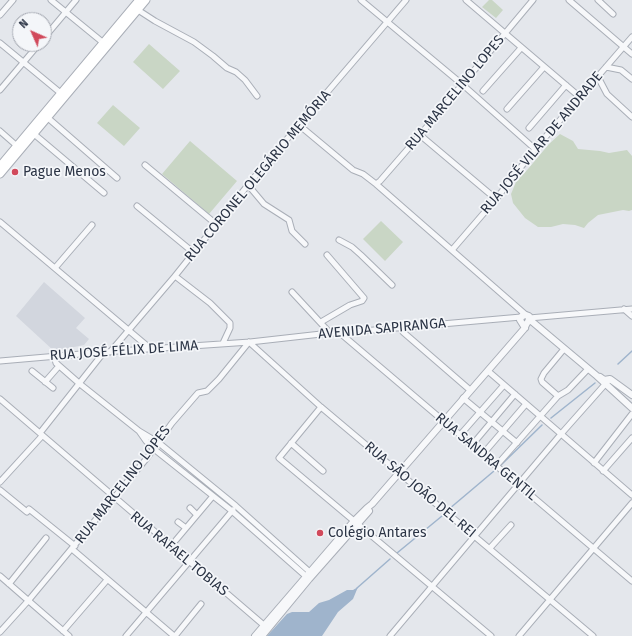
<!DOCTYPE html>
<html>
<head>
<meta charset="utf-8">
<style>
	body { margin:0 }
	#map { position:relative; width:632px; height:636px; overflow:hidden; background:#e4e7ec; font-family:"Fira Sans",sans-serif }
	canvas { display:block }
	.north { position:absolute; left:12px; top:12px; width:40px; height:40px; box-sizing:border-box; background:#f4f6f9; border:1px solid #a4a8b1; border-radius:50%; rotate:315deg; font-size:11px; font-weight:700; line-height:16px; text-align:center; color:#2b3445 }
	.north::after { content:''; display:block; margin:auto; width:14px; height:18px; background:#d1495b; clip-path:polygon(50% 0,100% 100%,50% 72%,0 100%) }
</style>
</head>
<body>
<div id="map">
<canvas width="632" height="636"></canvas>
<div class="north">N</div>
</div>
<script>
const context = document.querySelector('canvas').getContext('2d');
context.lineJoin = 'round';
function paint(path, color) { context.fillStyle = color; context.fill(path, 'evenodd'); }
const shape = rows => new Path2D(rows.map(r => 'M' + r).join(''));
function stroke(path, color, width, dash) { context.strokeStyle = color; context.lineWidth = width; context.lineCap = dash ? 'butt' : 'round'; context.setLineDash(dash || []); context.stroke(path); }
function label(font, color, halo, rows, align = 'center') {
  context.font = font + ' "Fira Sans",sans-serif'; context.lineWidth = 3.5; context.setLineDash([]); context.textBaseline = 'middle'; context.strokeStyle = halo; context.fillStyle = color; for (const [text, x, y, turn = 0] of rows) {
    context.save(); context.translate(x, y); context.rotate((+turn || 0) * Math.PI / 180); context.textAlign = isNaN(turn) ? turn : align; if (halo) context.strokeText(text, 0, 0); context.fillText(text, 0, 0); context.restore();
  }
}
paint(shape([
	[44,282,85,318,76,328,89,339,84,345,54,351,16,316]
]), '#d2d6de');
paint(shape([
	[489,0,492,0,503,10,496,18,482,7],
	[149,44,180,71,163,89,133,62],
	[113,105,140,128,124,146,97,123],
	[560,134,573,141,578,149,600,151,609,153,627,150,632,156,632,210,629,211,623,210,598,215,588,223,584,228,575,225,563,224,551,227,538,227,525,218,513,203,511,194,516,182,528,169,549,144],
	[190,141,237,181,209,214,162,174],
	[381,221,403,242,385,261,363,239]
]), '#c9d6c5');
paint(shape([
	[358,587,353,599,338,612,322,636,267,636,287,614,292,612,309,612,319,603,329,600,347,590,353,590]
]), '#9fb4cc');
stroke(shape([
	[618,364,632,351],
	[551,418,595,383],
	[501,465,542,425],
	[449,509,494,471],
	[397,553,442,516],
	[357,588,390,559]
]), '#9fb4cc', 1.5);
const minor = shape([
	[51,0,106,45],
	[361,0,463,85,535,149],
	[466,0,581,98],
	[569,0,632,54],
	[598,0,613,14],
	[138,10,155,21,194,42,213,56,227,68,236,72,245,80,257,96],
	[0,15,13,0],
	[44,38,76,0],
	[0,43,63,95],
	[606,67,621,70,632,79],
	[598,77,607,94,632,117],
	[0,90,39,44],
	[483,91,521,48],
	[507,109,544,67],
	[48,118,117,178],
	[299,125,353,170,363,174,376,184,526,315],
	[529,128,566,85],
	[0,131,17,146],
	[34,134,104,193],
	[420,135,496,199],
	[145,165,216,224],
	[376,184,380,181,420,135,533,0],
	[248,185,264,204,289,220,292,231,305,244],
	[137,206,194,253],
	[0,222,152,350],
	[339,240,352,247,361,255,392,285],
	[452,250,496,199,535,149,632,37],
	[55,268,92,225],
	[175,276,210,303,230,323,230,328,223,343],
	[292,292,330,333],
	[624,309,632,316],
	[529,318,632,309],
	[321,322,350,305,362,301,364,298,327,255],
	[403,332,470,390],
	[340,333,632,581],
	[249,342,321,407,593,636],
	[110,352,175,276,252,180,406,0],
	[54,356,56,363,80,384,139,431,159,443,236,506,312,574],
	[0,361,104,352,250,342,330,333,340,333,521,317],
	[32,371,53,388],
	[488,371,632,495],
	[45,382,59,366],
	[558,396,542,382,541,379,544,373,564,349],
	[463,398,517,443],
	[0,399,266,627],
	[321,407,279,458,491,636],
	[139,431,146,441,154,449,232,511,308,578],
	[40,433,104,352],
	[460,435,504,385],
	[291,443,323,471],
	[472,445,515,394],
	[483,454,526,404],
	[594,463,632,414],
	[496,466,558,396,568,390,588,369],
	[603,471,632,438],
	[0,482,42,436],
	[0,490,27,512,29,509,75,546],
	[190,508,197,515],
	[178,522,186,528],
	[176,540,213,496],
	[490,548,511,525],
	[72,549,174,636],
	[0,576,69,636],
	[9,584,46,538],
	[63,631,107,580],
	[0,632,28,601,147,458,172,423,198,393,207,391,219,379,249,342],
	[126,636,233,510],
	[175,636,201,604],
	[390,636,561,434,608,381],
	[519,636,632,503]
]);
const tertiary = shape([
	[529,319,597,376,632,408],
	[525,328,520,320,522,316,526,315,529,316,529,319,528,322],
	[600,377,604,380,610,379,632,395],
	[255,636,354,521,367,508,372,504,524,329,527,323],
	[262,636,309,579,369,511]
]);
const secondary = shape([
	[0,166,139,0],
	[0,174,146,0]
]);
stroke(minor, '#a9aeb7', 7);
stroke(tertiary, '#a9aeb7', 8);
stroke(secondary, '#a9aeb7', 9);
stroke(minor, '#f7f8fa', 5);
stroke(tertiary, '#f7f8fa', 6);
stroke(secondary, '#fff', 7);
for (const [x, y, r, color] of [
	[15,172,4,"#d1495b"],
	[320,533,4,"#d1495b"]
]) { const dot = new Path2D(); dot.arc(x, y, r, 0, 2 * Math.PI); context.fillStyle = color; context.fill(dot); stroke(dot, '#f4f6f9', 1.5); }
label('14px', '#2b3445', '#f4f6f9', [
	["RUA MARCELINO LOPES",455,93,-50],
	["RUA JOSÉ VILAR DE ANDRADE",542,143,-50],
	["RUA CORONEL OLEGÁRIO MEMÓRIA",258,176,-50],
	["AVENIDA SAPIRANGA",382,329,-5],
	["RUA JOSÉ FÉLIX DE LIMA",124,351,-4],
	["RUA SANDRA GENTIL",486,457,40],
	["RUA MARCELINO LOPES",123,485,-52],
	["RUA SÃO JOÃO DEL REI",420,490,40],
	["RUA RAFAEL TOBIAS",179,554,40]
]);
label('14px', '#2b3445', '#f4f6f9', [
	["Pague Menos",23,172],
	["Colégio Antares",328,533]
], 'left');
</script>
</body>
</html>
